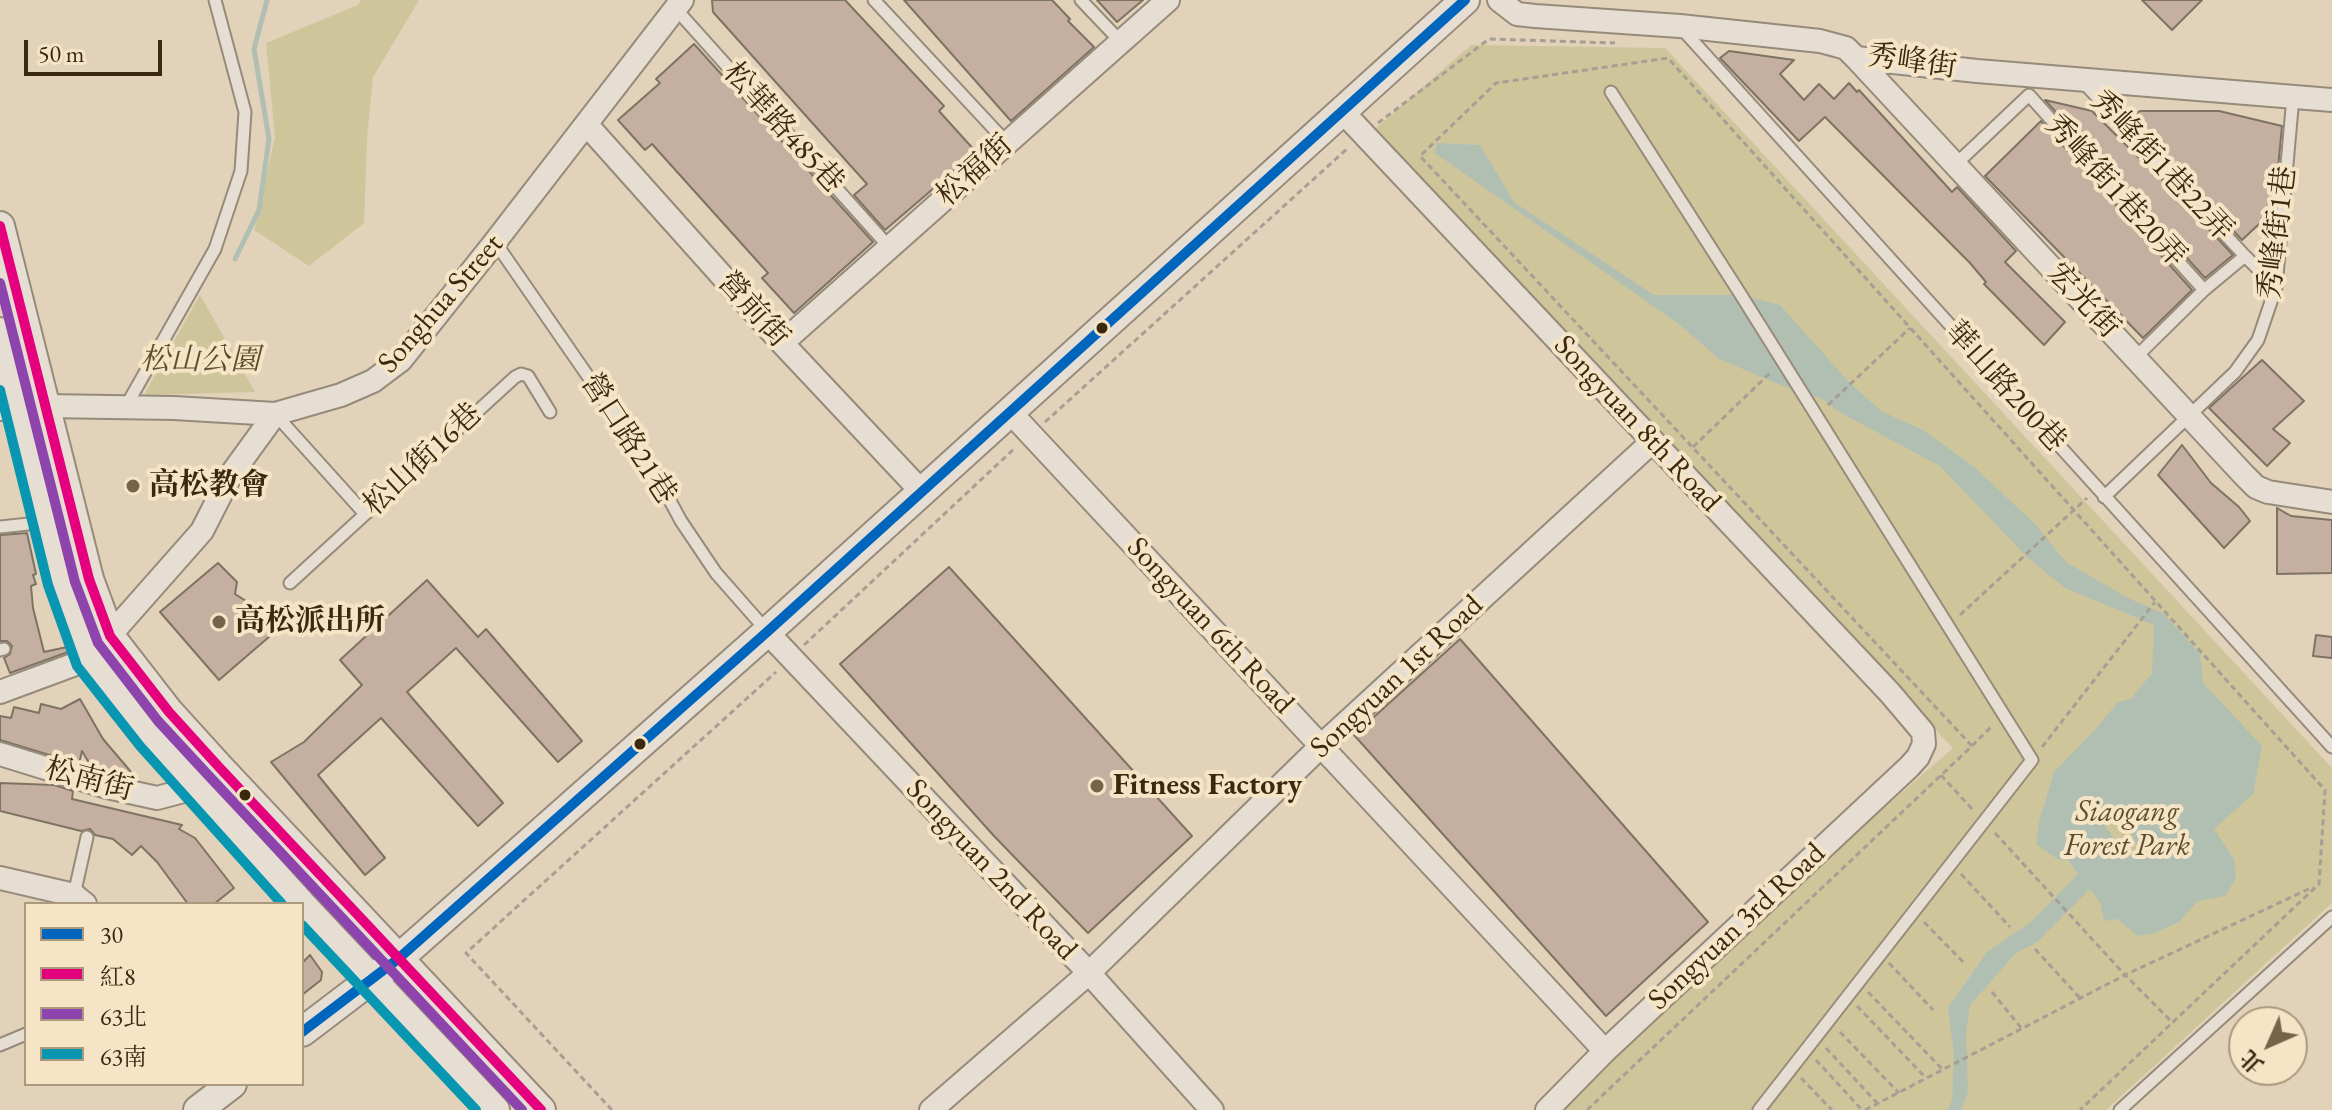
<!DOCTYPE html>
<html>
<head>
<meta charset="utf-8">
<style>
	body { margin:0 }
	#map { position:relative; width:2332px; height:1110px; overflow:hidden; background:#e1d2b9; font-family:"EB Garamond","Noto Serif TC",serif }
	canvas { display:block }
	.legend { position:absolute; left:24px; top:902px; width:280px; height:184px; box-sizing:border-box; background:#f6e4c7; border:2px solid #ab997d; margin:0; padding:10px 14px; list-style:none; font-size:24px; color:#3b290f }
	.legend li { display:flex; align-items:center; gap:16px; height:40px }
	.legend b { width:40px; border:2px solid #ab997d }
	.north { position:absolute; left:2228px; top:1006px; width:80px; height:80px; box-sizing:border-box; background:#f6e4c7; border:2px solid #ab997d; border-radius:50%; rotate:225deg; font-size:22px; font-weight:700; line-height:32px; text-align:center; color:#3b290f }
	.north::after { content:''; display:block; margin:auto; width:28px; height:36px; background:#75644a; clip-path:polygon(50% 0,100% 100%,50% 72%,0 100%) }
	.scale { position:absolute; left:24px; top:40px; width:138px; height:36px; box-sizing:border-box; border:4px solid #3b290f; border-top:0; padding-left:10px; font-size:24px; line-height:28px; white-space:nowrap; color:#3b290f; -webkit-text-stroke:6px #f6e4c7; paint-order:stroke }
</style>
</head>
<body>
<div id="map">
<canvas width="2332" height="1110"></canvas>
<ul class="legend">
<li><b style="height:10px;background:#0065bd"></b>30</li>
<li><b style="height:10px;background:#e5007d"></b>紅8</li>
<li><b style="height:10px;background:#8e44ad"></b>63北</li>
<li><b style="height:10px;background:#0996b1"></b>63南</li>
</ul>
<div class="north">北</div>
<div class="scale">50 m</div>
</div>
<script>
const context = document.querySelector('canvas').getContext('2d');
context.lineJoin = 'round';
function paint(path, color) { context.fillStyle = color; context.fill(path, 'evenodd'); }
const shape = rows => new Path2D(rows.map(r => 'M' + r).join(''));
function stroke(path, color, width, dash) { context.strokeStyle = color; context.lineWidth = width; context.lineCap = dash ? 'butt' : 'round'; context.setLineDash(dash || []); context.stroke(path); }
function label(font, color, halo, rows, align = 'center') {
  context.font = font + ' "EB Garamond","Noto Serif TC",serif'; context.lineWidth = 8; context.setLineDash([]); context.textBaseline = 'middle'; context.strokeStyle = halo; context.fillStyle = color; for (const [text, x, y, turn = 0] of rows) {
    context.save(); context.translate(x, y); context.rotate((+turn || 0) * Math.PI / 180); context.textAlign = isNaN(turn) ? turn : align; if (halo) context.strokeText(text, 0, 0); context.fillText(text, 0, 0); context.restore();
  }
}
paint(shape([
	[361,0,419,0,373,77,367,138,364,223,309,266,254,230,275,137,266,43,358,5],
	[1471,45,1665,48,2332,768,2332,903,2106,1110,1547,1110,1605,1051,1953,748,1367,136],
	[200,295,255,392,144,395]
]), '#cfc59b');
paint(shape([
	[1437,143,1480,145,1514,202,1654,295,1741,295,1780,305,1848,381,1881,411,1923,430,1973,466,2035,524,2066,562,2128,598,2164,614,2200,654,2203,683,2262,746,2253,794,2214,829,2234,859,2236,878,2225,896,2198,901,2179,922,2155,933,2138,936,2117,919,2104,921,2100,902,2090,889,2037,942,2016,953,1970,1005,1966,1034,1968,1092,1961,1110,1948,1110,1952,1100,1954,1055,1948,1008,1987,952,2031,922,2078,874,2068,859,2059,860,2036,844,2039,822,2054,772,2093,732,2118,702,2131,699,2152,673,2154,625,2065,588,2027,557,1940,466,1841,413,1822,399,1773,382,1719,359,1680,325,1435,153],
	[2104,805,2130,831,2137,846,2133,852,2125,854,2098,816]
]), '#b1bfb3');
stroke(shape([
	[235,259,259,210,269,139,254,49,267,0]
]), '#b1bfb3', 5);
const building = shape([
	[712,0,845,0,944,106,939,111,976,152,885,230,854,195,867,184,713,12,712,0],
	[904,0,1052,0,1070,19,1068,21,1094,47,1011,121,904,0],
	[1097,0,1143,0,1117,22,1097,0],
	[2142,0,2202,0,2172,30,2142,0],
	[694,44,873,242,794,313,762,278,768,273,652,144,645,150,618,120,660,83,656,79,694,44],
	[1729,51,1794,60,1780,74,1804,100,1819,84,1834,99,1849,83,1857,92,1859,90,1952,192,1957,187,2016,251,2005,262,2065,322,2044,345,1984,284,1986,282,1970,263,1825,117,1799,141,1720,58,1729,51],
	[2045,100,2092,111,2139,158,2138,154,2233,255,2205,278,2045,100],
	[2140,111,2219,111,2282,126,2274,210,2242,240,2135,126,2134,115,2140,111],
	[2041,121,2192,290,2143,338,1985,176,2041,121],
	[2262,360,2304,401,2273,429,2290,443,2267,466,2209,408,2262,360],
	[2182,445,2211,483,2239,507,2250,521,2224,548,2158,475,2182,445],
	[2277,508,2291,516,2332,520,2332,573,2277,574,2277,508],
	[27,533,36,574,33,575,36,584,31,586,33,608,44,652,67,647,68,652,10,673,4,658,10,654,12,646,7,641,0,641,0,535,27,533],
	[218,563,237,582,235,594,257,608,277,630,219,680,160,612,218,563],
	[949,567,1192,836,1088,933,994,836,840,664,949,567],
	[427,580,478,637,486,629,582,741,558,762,456,648,407,692,503,803,478,826,381,718,318,775,385,858,365,875,271,762,304,742,362,685,340,660,427,580],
	[2316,635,2332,637,2332,658,2313,656,2316,635],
	[1460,639,1708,922,1606,1016,1354,735,1460,639],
	[80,699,103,739,137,779,92,768,82,751,79,764,0,740,0,716,11,718,14,707,39,713,41,704,61,709,80,699],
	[0,783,54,785,73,791,72,799,182,825,179,829,195,838,234,888,214,904,188,904,157,862,141,846,132,855,113,839,95,835,90,829,81,831,0,811,0,783],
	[310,955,322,972,321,980,302,995,302,963,310,955]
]);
paint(building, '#c4afa0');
stroke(building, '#7e7363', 2);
const service = shape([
	[874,0,1007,143],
	[1081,0,1121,42],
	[675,8,890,248],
	[1683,30,2332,747],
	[2082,81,2245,256,2276,287],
	[1611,92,1741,295,2032,760,1759,1110],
	[1956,164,2029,95,2204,290],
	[495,242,655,473,681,521,716,573,767,631],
	[2135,358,2204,290,2245,256],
	[125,408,215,249,241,171,245,112,215,0],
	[275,414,365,514],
	[2104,497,2235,372,2258,340,2276,287,2293,97],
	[0,527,47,522],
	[290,583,515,377,521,374,528,376,550,412],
	[0,650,4,649],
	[74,895,87,837],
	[0,1045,26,1034],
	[2120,1110,2332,917]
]);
const minor = shape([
	[1499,0,1517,14,1535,16,1680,26,1820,41,1846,48,1856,58,1977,71,2332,100],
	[1856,58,2244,475,2256,487,2268,492,2332,502],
	[1341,110,1890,693,1923,732,1924,744,1918,757,1909,767,1605,1051,1547,1110],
	[587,125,782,343,922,492],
	[782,343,1168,0],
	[0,409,46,406,174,408,275,414,341,395,373,381,401,360,495,242,682,0],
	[1010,412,1605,1051],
	[767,632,1089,973,1212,1110],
	[0,692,89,659,202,531,230,476,275,414],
	[0,754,107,787,157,798,195,788,204,779],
	[0,878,74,895,85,904],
	[931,1110,1089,973,1322,745,1653,441]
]);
const tertiary = shape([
	[0,226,89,579,110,636,169,712,218,766,541,1110],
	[0,332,62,582,89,659,150,737,301,904],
	[302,905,495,1110],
	[302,1032,398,959,767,632,1465,0],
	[198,1110,232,1084]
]);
stroke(service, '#968b7a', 15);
stroke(minor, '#968b7a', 26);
stroke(tertiary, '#968b7a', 32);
stroke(shape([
	[1378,123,1489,39,1615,43],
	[1828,405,1910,328],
	[1045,422,1348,148],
	[1693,447,1771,372],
	[1960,615,2087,498],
	[804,645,1015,448],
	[1972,746,1992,726],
	[2042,747,2155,602],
	[1941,775,1973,810],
	[1995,833,2125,975,2173,1023],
	[1961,874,2010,927],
	[1924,922,1966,965],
	[2035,949,2080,998],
	[1889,963,1933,1010],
	[1868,992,1943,1070],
	[1992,992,2022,1029],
	[1857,1006,1926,1078],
	[1840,1032,1899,1093],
	[1826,1048,1878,1104],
	[1816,1060,1862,1110],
	[1801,1078,1832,1110],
	[612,1110,466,953,776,672],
	[1587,1110,1972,746,1420,156,1496,83,1668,58,2325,790,2319,884,2080,1110],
	[1865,1110,2125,975,2313,887]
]), '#a69f93', 3, [6, 4]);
stroke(service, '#e6ded2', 11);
stroke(minor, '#e6ded2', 22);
stroke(tertiary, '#e6ded2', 28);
stroke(shape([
	[302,1032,398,959,767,632,1465,0]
]), '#0065bd', 10);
stroke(shape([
	[0,226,89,579,110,636,169,712,218,766,541,1110]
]), '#e5007d', 10);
stroke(shape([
	[0,283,75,582,98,643,158,721,208,775,522,1110]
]), '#8e44ad', 10);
stroke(shape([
	[0,390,48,585,77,666,140,746,282,904],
	[302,925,476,1110]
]), '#0996b1', 10);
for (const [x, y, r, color] of [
	[1102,328,7,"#3b290f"],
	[133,486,8,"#75644a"],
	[219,622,8,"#75644a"],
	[640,744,7,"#3b290f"],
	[1097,786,8,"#75644a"],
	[245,795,7,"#3b290f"]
]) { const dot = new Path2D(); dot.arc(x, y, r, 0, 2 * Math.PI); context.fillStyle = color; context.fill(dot); stroke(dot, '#f6e4c7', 3); }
label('30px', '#3b290f', '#f6e4c7', [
	["秀峰街",1912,62,8],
	["松華路485巷",783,128,48],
	["秀峰街1巷22弄",2161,166,47],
	["松福街",975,171,-42],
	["秀峰街1巷20弄",2115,191,48],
	["秀峰街1巷",2278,233,-83],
	["宏光街",2083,301,47],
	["Songhua Street",441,304,-49],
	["營前街",753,310,48],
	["華山路200巷",2005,387,48],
	["Songyuan 8th Road",1637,424,47],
	["營口路21巷",628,439,57],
	["松山街16巷",423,460,-43],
	["Songyuan 6th Road",1210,626,47],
	["Songyuan 1st Road",1397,677,-43],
	["松南街",89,780,15],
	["Songyuan 2nd Road",991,870,47],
	["Songyuan 3rd Road",1737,927,-43]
]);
label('italic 30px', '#5c4e2c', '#f6e4c7', [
	["松山公園",200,361],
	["Siaogang",2127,813],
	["Forest Park",2127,847]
]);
label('bold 30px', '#3b290f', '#f6e4c7', [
	["高松教會",149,486],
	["高松派出所",235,622],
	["Fitness Factory",1113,786]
], 'left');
</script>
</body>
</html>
